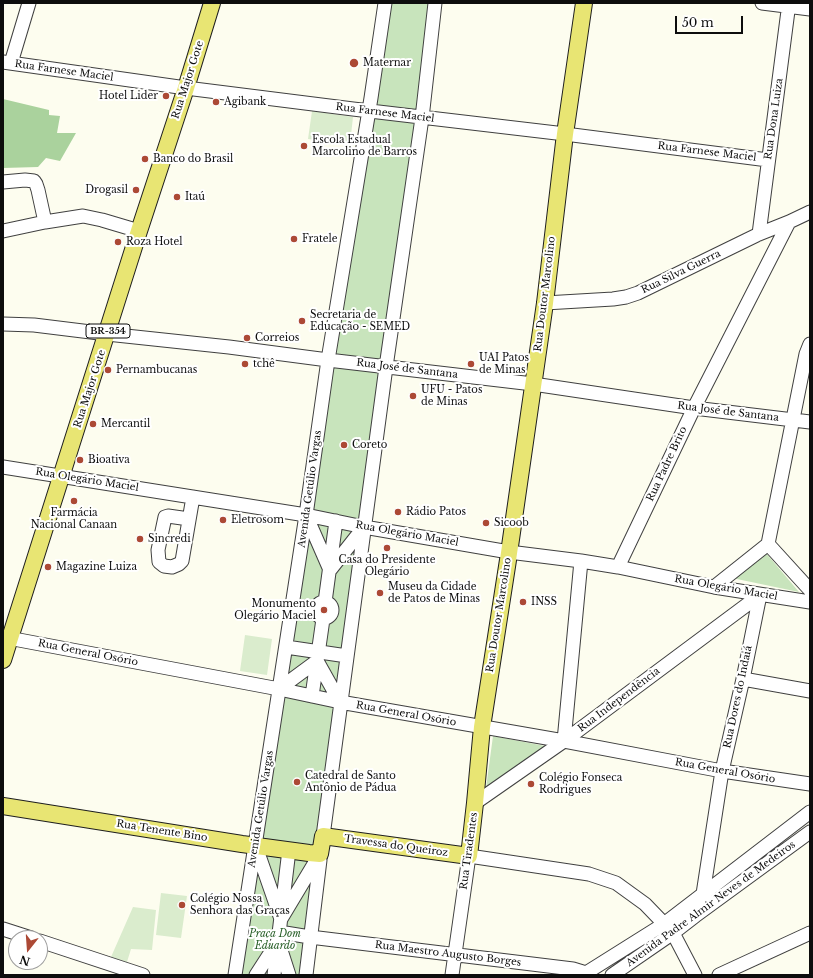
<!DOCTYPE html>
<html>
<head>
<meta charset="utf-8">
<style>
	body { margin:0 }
	#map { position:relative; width:813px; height:978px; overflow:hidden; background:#fdfdef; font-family:"Libre Baskerville",serif }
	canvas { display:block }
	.frame { position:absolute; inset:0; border:4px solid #0d0d0d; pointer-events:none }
	.north { position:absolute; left:8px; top:930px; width:40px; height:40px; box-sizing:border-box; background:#fff; border:1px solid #9e9e9e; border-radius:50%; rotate:197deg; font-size:11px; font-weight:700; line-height:16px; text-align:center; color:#0d0d0d }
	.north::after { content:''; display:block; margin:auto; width:14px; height:18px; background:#ac4935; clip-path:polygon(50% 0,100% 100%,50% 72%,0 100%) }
	.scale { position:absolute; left:675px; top:16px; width:68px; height:18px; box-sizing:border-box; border:2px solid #0d0d0d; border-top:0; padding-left:5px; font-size:12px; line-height:14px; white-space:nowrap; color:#0d0d0d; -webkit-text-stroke:3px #fff; paint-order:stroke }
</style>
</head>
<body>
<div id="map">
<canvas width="813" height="978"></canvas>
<div class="frame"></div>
<div class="north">N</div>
<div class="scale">50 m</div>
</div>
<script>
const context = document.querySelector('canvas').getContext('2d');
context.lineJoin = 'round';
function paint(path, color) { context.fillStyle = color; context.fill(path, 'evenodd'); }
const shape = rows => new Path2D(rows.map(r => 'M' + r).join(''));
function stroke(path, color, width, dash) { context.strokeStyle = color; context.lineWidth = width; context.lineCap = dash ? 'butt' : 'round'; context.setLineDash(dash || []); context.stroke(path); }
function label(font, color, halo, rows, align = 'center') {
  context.font = font + ' "Libre Baskerville",serif'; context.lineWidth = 4; context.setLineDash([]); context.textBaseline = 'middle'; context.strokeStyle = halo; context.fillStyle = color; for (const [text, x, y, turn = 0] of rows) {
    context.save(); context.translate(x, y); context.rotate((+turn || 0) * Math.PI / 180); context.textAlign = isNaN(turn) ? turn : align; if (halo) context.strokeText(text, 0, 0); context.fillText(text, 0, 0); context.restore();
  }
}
paint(shape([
	[385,3,435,3,306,975,235,975],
	[766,553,799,592,732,578],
	[493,736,545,746,486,788]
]), '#c8e4bc');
paint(shape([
	[3,99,49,110,49,115,60,116,57,133,76,133,60,161,46,158,38,167,3,168]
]), '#aad29d');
paint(shape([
	[312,111,353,117,350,144,308,139],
	[245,635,272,639,267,675,240,671],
	[161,893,187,896,181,938,156,935],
	[133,907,156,910,152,950,131,949,127,962,111,957]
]), '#daeccd');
const minor = shape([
	[762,3,810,9],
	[3,62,186,88,353,109,565,134,768,160],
	[11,63,29,3],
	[3,182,25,180,34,181,36,184,38,190,45,222],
	[3,231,45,222,83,216,102,220,139,231],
	[759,234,789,3],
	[545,303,613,299,626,297,638,293,759,234,789,222,810,212],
	[3,324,34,325,107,334,229,347,328,360,533,384,694,408,810,422],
	[3,467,306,515,364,527,509,552,581,561,618,567,714,587,810,602],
	[306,515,330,570,364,527],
	[189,519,168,516,165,517,158,550,159,562,164,566,172,567,179,564,182,561,193,497],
	[768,544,810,590],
	[618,567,694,408,789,222],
	[714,587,768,544,806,354,810,344],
	'316 610a8 8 0 1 1 16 0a8 8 0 1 1-16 0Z',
	[325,602,336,521],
	[292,605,315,609],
	[3,637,279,689,340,702,564,741,722,771,810,784],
	[286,647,347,656],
	[743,679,810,691],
	[279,689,317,661,340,702],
	[312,696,323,619],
	[564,741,581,561],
	[475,803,564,741,760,595],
	[323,836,386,367,422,118,435,3],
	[256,847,281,919,320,854],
	[703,894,722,771,743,679,760,595],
	[3,929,31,938],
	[279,932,310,937,573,969,586,973],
	[40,941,143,975],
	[235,975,306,515,328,360,371,98,385,3],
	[256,975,278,941,289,975],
	[274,975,289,850],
	[306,975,320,860],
	[452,975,469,856,589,874,616,883,645,904,673,933,695,975],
	[583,975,586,973,664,924,810,812],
	[612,975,673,933,695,916,810,832],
	[719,975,810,933]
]);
const major = shape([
	[3,660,139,231,186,88,212,3],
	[3,806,242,844,309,853,320,854,323,836,469,856,475,803,482,727,508,560,545,303,565,134,584,3]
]);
stroke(minor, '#404040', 15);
stroke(major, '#1e1e1e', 18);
stroke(minor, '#fff', 13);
stroke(major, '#e8e573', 16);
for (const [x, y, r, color] of [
	[354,63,5,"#ac4935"],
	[166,96,4,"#ac4935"],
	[216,102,4,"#ac4935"],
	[304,146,4,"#ac4935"],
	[145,159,4,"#ac4935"],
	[136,190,4,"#ac4935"],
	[177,197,4,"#ac4935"],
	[294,239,4,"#ac4935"],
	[118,242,4,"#ac4935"],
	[302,321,4,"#ac4935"],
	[247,338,4,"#ac4935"],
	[245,364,4,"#ac4935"],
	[471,364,4,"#ac4935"],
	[108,370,4,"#ac4935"],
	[413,396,4,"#ac4935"],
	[93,424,4,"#ac4935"],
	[344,445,4,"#ac4935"],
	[80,460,4,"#ac4935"],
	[74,501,4,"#ac4935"],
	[398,512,4,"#ac4935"],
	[223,520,4,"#ac4935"],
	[486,523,4,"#ac4935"],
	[140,539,4,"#ac4935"],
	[387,548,4,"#ac4935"],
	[48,567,4,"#ac4935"],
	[380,593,4,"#ac4935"],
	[523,602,4,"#ac4935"],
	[324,610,4,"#ac4935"],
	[297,782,4,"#ac4935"],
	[531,784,4,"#ac4935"],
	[182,905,4,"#ac4935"]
]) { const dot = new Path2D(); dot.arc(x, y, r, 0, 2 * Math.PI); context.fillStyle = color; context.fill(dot); stroke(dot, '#fff', 1.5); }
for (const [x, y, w] of [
	[108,331,44]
]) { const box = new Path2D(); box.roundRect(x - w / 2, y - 7, w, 14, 3); context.fillStyle = '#fff'; context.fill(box); stroke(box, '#0d0d0d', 1); }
label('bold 9px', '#0d0d0d', null, [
	["BR-354",108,331]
]);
label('10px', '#0d0d0d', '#fff', [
	["Maternar",363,63],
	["Hotel Lider",158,96,"right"],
	["Agibank",224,102],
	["Escola Estadual",312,140],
	["Marcolino de Barros",312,152],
	["Banco do Brasil",153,159],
	["Drogasil",128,190,"right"],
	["Itaú",185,197],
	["Fratele",302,239],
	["Roza Hotel",126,242],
	["Secretaria de",310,315],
	["Educação - SEMED",310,327],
	["Correios",255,338],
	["UAI Patos",479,358],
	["de Minas",479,370],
	["tchê",253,364],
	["Pernambucanas",116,370],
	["UFU - Patos",421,390],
	["de Minas",421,402],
	["Mercantil",101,424],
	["Coreto",352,445],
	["Bioativa",88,460],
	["Rádio Patos",406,512],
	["Farmácia",74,513,"center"],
	["Nacional Canaan",74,525,"center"],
	["Eletrosom",231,520],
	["Sicoob",494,523],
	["Sincredi",148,539],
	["Casa do Presidente",387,560,"center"],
	["Olegário",387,572,"center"],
	["Magazine Luiza",56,567],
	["Museu da Cidade",388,587],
	["de Patos de Minas",388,599],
	["INSS",531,602],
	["Monumento",316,604,"right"],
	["Olegário Maciel",316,616,"right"],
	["Catedral de Santo",305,776],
	["Antônio de Pádua",305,788],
	["Colégio Fonseca",539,778],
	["Rodrigues",539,790],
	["Colégio Nossa",190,899],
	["Senhora das Graças",190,911]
], 'left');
label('10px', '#0d0d0d', '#fff', [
	["Rua Farnese Maciel",64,71,8],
	["Rua Major Gote",188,80,-72],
	["Rua Farnese Maciel",385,113,7],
	["Rua Dona Luiza",774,119,-82],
	["Rua Farnese Maciel",707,152,7],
	["Rua Silva Guerra",681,272,-26],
	["Rua Doutor Marcolino",545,294,-83],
	["Rua José de Santana",407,369,7],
	["Rua Major Gote",90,389,-72],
	["Rua José de Santana",728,412,7],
	["Rua Padre Brito",667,464,-65],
	["Rua Olegário Maciel",87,480,9],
	["Avenida Getúlio Vargas",310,489,-82],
	["Rua Olegário Maciel",407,534,10],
	["Rua Olegário Maciel",726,588,10],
	["Rua Doutor Marcolino",499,615,-81],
	["Rua General Osório",88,653,11],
	["Rua Dores do Indaiá",738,697,-78],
	["Rua Independência",619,700,-37],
	["Rua General Osório",406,714,10],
	["Rua General Osório",725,771,10],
	["Avenida Getúlio Vargas",261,809,-81],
	["Rua Tenente Bino",162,831,9],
	["Travessa do Queiroz",396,846,8],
	["Rua Tiradentes",469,851,-82],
	["Avenida Padre Almir Neves de Medeiros",711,904,-36],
	["Rua Maestro Augusto Borges",448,954,7]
]);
label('italic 10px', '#255d25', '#fff', [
	["Praça Dom",275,934],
	["Eduardo",275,946]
]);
</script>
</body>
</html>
